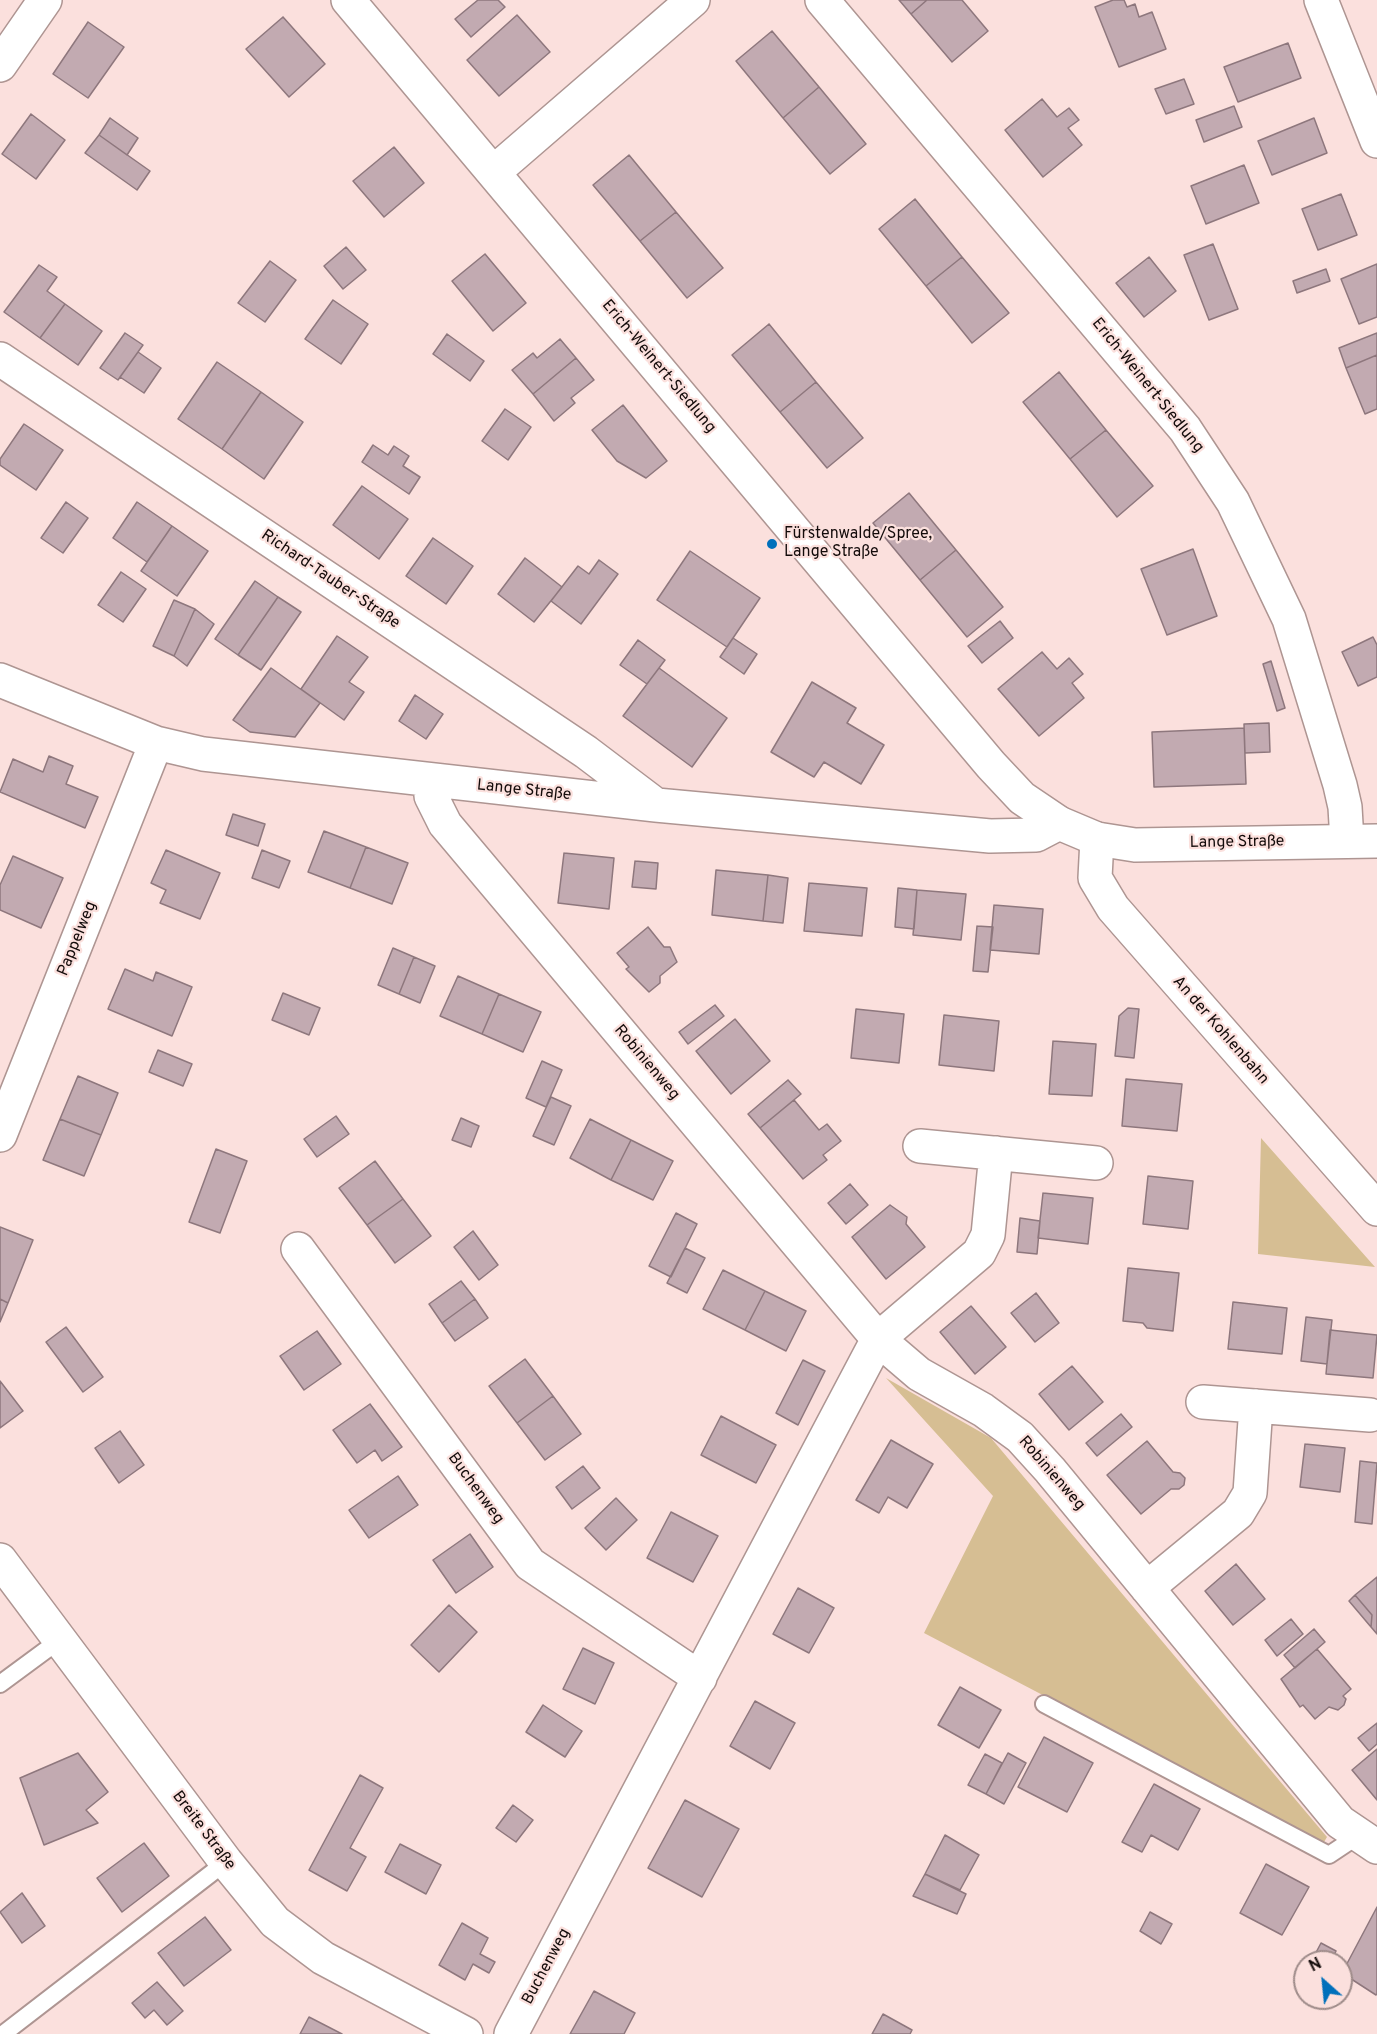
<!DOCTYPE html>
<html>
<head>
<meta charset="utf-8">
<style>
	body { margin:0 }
	#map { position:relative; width:1377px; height:2034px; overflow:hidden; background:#fbe0dd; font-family:Overpass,sans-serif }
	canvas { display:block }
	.north { position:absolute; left:1293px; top:1950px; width:60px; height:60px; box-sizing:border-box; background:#fbe0dd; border:2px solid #9e8b89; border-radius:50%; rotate:333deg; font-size:16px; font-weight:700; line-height:24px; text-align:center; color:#130b0a }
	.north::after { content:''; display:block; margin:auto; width:21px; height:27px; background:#0070bb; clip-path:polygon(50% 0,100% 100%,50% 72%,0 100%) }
</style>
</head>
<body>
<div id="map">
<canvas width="1377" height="2034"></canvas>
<div class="north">N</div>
</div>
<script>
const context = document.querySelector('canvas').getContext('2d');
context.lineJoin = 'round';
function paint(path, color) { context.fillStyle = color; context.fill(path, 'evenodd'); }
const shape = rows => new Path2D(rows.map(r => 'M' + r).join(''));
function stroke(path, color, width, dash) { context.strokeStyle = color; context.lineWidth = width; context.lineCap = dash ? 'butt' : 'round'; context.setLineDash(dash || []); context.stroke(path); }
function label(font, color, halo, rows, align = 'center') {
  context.font = font + ' Overpass,sans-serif'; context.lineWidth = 4.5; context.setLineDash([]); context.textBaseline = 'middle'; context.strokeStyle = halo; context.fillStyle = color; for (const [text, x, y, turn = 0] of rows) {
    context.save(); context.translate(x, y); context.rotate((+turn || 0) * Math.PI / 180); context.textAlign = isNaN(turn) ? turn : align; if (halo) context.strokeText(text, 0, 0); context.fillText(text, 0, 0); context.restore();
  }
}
paint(shape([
	[1261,1138,1375,1267,1258,1254],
	[886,1378,991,1438,1327,1837,1324,1842,924,1633,993,1496]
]), '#d6be93');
const building = shape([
	[478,0,498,0,505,7,471,37,455,19,478,0],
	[899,0,927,0,911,14,899,0],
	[927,0,962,0,988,31,952,62,911,14,927,0],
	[1113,0,1124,0,1127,7,1135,4,1139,17,1152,12,1166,49,1119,67,1095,7,1113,0],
	[517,15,550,52,499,96,467,60,517,15],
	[283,17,325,64,289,97,246,49,283,17],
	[88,22,124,47,88,98,53,74,88,22],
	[772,31,819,87,783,118,736,61,772,31],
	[1288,43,1301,78,1238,102,1224,67,1288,43],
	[1184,79,1194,104,1166,114,1155,89,1184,79],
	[819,87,866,144,830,174,783,118,819,87],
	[1042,99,1057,117,1069,108,1079,120,1068,128,1082,145,1043,177,1005,130,1042,99],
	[1234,106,1242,127,1204,142,1196,120,1234,106],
	[31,114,65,140,36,179,2,154,31,114],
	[110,118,138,138,127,155,99,135,110,118],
	[1314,118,1327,153,1272,175,1258,141,1314,118],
	[99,135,150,171,137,190,85,153,99,135],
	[394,147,424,183,384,217,353,181,394,147],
	[629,155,676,212,640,241,593,185,629,155],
	[1244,165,1259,203,1206,224,1191,186,1244,165],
	[1341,194,1357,235,1318,250,1302,209,1341,194],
	[915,199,962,257,926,286,879,229,915,199],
	[676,212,723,268,687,298,640,241,676,212],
	[1213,244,1238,309,1209,320,1184,255,1213,244],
	[346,247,366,270,343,289,324,266,346,247],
	[485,254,526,303,493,331,452,281,485,254],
	[962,257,1009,313,972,343,926,286,962,257],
	[1149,257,1176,291,1144,317,1116,283,1149,257],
	[270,261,296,280,265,322,238,303,270,261],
	[1377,264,1377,317,1359,324,1341,279,1377,264],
	[39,265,57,277,47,291,65,304,40,338,4,312,39,265],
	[1326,269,1330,281,1297,293,1293,281,1326,269],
	[333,300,368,324,341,364,305,339,333,300],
	[65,304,102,331,78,365,40,338,65,304],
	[769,324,816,382,780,412,732,355,769,324],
	[125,333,143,345,118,380,100,368,125,333],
	[1377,333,1377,355,1346,368,1339,348,1377,333],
	[447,334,484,361,470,381,433,354,447,334],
	[560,339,576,358,533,394,512,370,533,353,537,358,560,339],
	[138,352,161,368,144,393,120,377,138,352],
	[1377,355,1377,409,1365,414,1346,368,1377,355],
	[576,358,594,380,571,398,575,403,554,421,533,394,576,358],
	[217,362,261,392,222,449,178,419,217,362],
	[1059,372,1106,430,1070,459,1023,402,1059,372],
	[816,382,863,438,827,468,780,412,816,382],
	[261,392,303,422,264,479,222,449,261,392],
	[623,405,667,461,646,478,617,461,592,430,623,405],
	[505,409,531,427,508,460,482,441,505,409],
	[24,424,63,450,36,490,0,465,0,459,24,424],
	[1106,430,1153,486,1117,517,1070,459,1106,430],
	[373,445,388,455,394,446,409,456,403,466,420,477,409,494,362,462,373,445],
	[362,486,408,519,379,559,333,525,362,486],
	[909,493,956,550,920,580,873,523,909,493],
	[66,502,88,518,63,553,41,538,66,502],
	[137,502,172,526,147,562,113,538,137,502],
	[172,526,208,551,177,596,141,571,172,526],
	[433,538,473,566,446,604,406,576,433,538],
	[1193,549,1217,616,1167,635,1141,569,1193,549],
	[956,550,1003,607,967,637,920,580,956,550],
	[690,551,760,598,727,647,657,600,690,551],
	[525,558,562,587,534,622,498,594,525,558],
	[599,560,618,574,581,624,551,601,578,566,589,574,599,560],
	[121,572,146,589,123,622,98,605,121,572],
	[255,581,278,597,238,655,215,639,255,581],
	[278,597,301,612,261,670,238,655,278,597],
	[174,600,195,609,174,656,153,646,174,600],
	[195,609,214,624,187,666,174,656,195,609],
	[1000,621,1013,638,982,663,968,646,1000,621],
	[337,636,368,657,349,682,364,692,344,720,301,689,337,636],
	[1373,637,1377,645,1377,677,1358,686,1342,652,1373,637],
	[733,638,757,654,744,674,720,657,733,638],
	[638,640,665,660,647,684,620,665,638,640],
	[1042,652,1057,669,1069,658,1083,674,1072,683,1084,698,1039,736,998,689,1042,652],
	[1271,661,1285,708,1277,711,1263,664,1271,661],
	[271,668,320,703,295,737,250,732,233,720,271,668],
	[659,668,727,718,692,767,623,716,659,668],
	[812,682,856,708,847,723,884,745,861,784,824,762,814,777,771,752,812,682],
	[415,695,443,714,426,739,399,721,415,695],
	[1269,723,1270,752,1245,753,1244,724,1269,723],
	[1244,728,1246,784,1154,787,1152,732,1244,728],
	[49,756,73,766,66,784,98,797,85,828,0,792,13,759,43,772,49,756],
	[233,814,265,824,258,846,226,835,233,814],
	[324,831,366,847,350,888,308,872,324,831],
	[366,847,408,863,392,904,350,888,366,847],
	[166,850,220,873,200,919,160,903,166,890,151,883,166,850],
	[262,850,290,861,279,888,252,878,262,850],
	[564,853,614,858,609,909,558,903,564,853],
	[13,856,63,878,41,928,0,910,0,885,13,856],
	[635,861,658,863,656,889,632,887,635,861],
	[716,870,768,875,763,921,712,915,716,870],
	[768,875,788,878,783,923,763,921,768,875],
	[809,883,867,888,862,936,804,931,809,883],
	[898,888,917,890,914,929,895,927,898,888],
	[917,890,966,894,961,940,913,935,917,890],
	[994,905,1043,909,1039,954,990,950,994,905],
	[977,926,993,927,988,972,973,971,977,926],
	[648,927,664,947,670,947,677,962,660,976,660,983,649,992,626,969,629,967,617,953,648,927],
	[393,948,414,957,399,994,378,985,393,948],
	[414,957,435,966,420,1003,399,994,414,957],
	[125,969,153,981,156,972,192,987,172,1036,108,1009,125,969],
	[458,976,499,994,482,1034,440,1016,458,976],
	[283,993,320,1008,309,1035,272,1020,283,993],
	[499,994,541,1012,523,1052,482,1034,499,994],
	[715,1005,724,1016,688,1044,679,1032,715,1005],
	[1128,1008,1139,1009,1134,1058,1115,1056,1119,1016,1128,1008],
	[856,1009,904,1014,899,1063,851,1058,856,1009],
	[944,1015,999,1021,994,1071,939,1065,944,1015],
	[735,1019,770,1061,731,1094,696,1051,735,1019],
	[1053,1041,1096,1044,1092,1096,1049,1094,1053,1041],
	[158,1050,192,1064,183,1086,149,1072,158,1050],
	[542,1061,562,1070,546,1107,526,1098,542,1061],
	[78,1076,118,1093,101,1135,60,1119,78,1076],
	[1126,1079,1182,1084,1177,1131,1122,1126,1126,1079],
	[788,1080,801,1094,760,1128,748,1114,788,1080],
	[551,1097,571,1106,554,1145,533,1136,551,1097],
	[794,1100,819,1130,827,1124,841,1141,823,1155,827,1160,803,1179,760,1128,794,1100],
	[336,1116,349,1134,317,1157,304,1139,336,1116],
	[461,1118,479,1126,471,1147,452,1140,461,1118],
	[60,1119,101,1135,84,1176,43,1160,60,1119],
	[590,1119,631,1140,611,1180,570,1158,590,1119],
	[631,1140,673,1161,653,1200,611,1180,631,1140],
	[216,1149,247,1161,220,1233,189,1222,216,1149],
	[375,1161,403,1199,367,1225,339,1188,375,1161],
	[1148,1176,1193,1181,1188,1229,1143,1224,1148,1176],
	[850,1184,868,1205,846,1224,828,1203,850,1184],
	[1043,1193,1093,1198,1088,1244,1038,1238,1043,1193],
	[403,1199,431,1236,395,1263,367,1225,403,1199],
	[890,1205,907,1217,906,1224,925,1247,886,1279,852,1237,890,1205],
	[676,1213,697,1224,671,1277,649,1266,676,1213],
	[1020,1218,1040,1221,1037,1254,1017,1252,1020,1218],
	[0,1227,33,1240,8,1303,0,1299,0,1227],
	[473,1231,498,1265,479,1280,454,1247,473,1231],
	[685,1248,705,1258,687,1293,667,1283,685,1248],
	[1128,1268,1179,1273,1173,1331,1147,1328,1143,1323,1123,1321,1128,1268],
	[723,1270,765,1291,745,1330,703,1309,723,1270],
	[461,1281,475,1299,442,1323,429,1304,461,1281],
	[765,1291,806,1311,786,1351,745,1330,765,1291],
	[1036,1293,1059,1323,1035,1342,1011,1313,1036,1293],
	[0,1299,8,1303,0,1322,0,1299],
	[475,1299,488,1318,455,1341,442,1323,475,1299],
	[1233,1302,1287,1308,1282,1354,1228,1349,1233,1302],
	[971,1306,1006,1347,975,1374,940,1332,971,1306],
	[1306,1317,1332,1320,1327,1364,1301,1361,1306,1317],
	[66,1327,103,1377,83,1392,46,1342,66,1327],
	[1330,1330,1377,1335,1373,1378,1326,1374,1330,1330],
	[317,1331,341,1364,304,1390,280,1356,317,1331],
	[525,1359,553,1396,517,1423,489,1386,525,1359],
	[803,1360,825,1371,798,1425,776,1413,803,1360],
	[1072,1366,1103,1402,1069,1430,1039,1394,1072,1366],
	[0,1381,23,1411,0,1428,0,1381],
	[553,1396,581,1434,545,1460,517,1423,553,1396],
	[370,1404,402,1447,382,1461,375,1450,357,1463,333,1430,370,1404],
	[1121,1414,1132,1427,1097,1456,1086,1443,1121,1414],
	[721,1416,776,1445,756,1483,701,1455,721,1416],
	[120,1431,144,1465,119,1483,95,1448,120,1431],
	[891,1440,933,1464,907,1508,888,1497,879,1513,856,1500,891,1440],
	[1147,1441,1173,1472,1180,1473,1185,1478,1184,1485,1179,1489,1171,1489,1141,1514,1107,1475,1147,1441],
	[1305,1444,1345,1448,1340,1492,1300,1487,1305,1444],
	[1360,1461,1377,1463,1372,1524,1355,1522,1360,1461],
	[583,1466,600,1488,572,1509,556,1487,583,1466],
	[398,1476,418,1505,369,1538,349,1510,398,1476],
	[616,1498,637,1520,606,1550,585,1528,616,1498],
	[671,1512,718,1536,693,1582,647,1558,671,1512],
	[470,1534,493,1567,456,1593,433,1560,470,1534],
	[1236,1564,1265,1599,1233,1625,1205,1591,1236,1564],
	[1377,1577,1377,1634,1371,1627,1372,1615,1355,1595,1377,1577],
	[798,1588,834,1608,809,1653,773,1634,798,1588],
	[1355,1595,1372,1615,1371,1627,1349,1601,1355,1595],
	[449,1605,477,1632,439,1672,411,1645,449,1605],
	[1291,1619,1303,1634,1277,1656,1265,1640,1291,1619],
	[1314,1629,1325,1642,1295,1668,1284,1655,1314,1629],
	[583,1648,614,1663,595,1704,563,1689,583,1648],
	[1317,1649,1351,1689,1343,1696,1346,1699,1344,1705,1338,1710,1329,1707,1315,1719,1303,1705,1300,1707,1281,1679,1317,1649],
	[960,1687,1001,1710,979,1748,938,1725,960,1687],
	[755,1701,795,1723,770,1769,730,1746,755,1701],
	[543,1705,582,1731,565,1757,526,1732,543,1705],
	[1377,1723,1377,1744,1369,1751,1358,1738,1377,1723],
	[1044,1737,1093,1763,1067,1812,1018,1787,1044,1737],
	[1377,1749,1377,1800,1352,1770,1377,1749],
	[78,1753,108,1792,86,1810,98,1823,44,1845,20,1778,78,1753],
	[1008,1753,1026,1763,1004,1804,986,1794,1008,1753],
	[985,1754,1002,1763,986,1794,968,1785,985,1754],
	[360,1775,383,1788,350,1848,366,1857,347,1891,309,1870,360,1775],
	[1154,1784,1200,1809,1178,1850,1151,1835,1142,1852,1122,1842,1154,1784],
	[685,1800,739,1829,702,1897,648,1868,685,1800],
	[513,1805,533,1820,516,1842,496,1828,513,1805],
	[945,1835,979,1855,960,1890,925,1874,945,1835],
	[144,1843,169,1876,122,1912,97,1878,144,1843],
	[400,1844,441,1865,426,1894,385,1872,400,1844],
	[1266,1864,1309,1887,1282,1935,1240,1913,1266,1864],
	[925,1874,966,1894,957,1914,913,1896,925,1874],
	[22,1893,45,1926,22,1943,0,1912,22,1893],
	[1377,1907,1377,1994,1376,1995,1342,1973,1377,1907],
	[1150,1912,1172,1924,1161,1944,1140,1931,1150,1912],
	[205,1917,231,1950,184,1986,158,1953,205,1917],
	[462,1923,488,1938,480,1954,495,1962,489,1973,473,1964,465,1980,439,1965,462,1923],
	[1321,1943,1336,1951,1331,1962,1311,1962,1321,1943],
	[157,1982,183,2011,167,2025,154,2010,145,2018,132,2003,157,1982],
	[594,1991,635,2013,624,2034,570,2034,594,1991],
	[883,2014,912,2030,910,2034,872,2034,883,2014],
	[309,2017,342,2034,300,2034,309,2017]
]);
paint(building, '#c2aab1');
stroke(building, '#8e777d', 1.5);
const lane = shape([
	[0,1684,61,1639],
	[1044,1704,1329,1855,1359,1835],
	[3,2034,226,1862]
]);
const street = shape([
	[822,0,1185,429,1233,502,1289,619,1340,785,1345,807,1347,841],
	[1321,0,1377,141],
	[0,65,45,0],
	[494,172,693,0],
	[0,359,586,752,656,805],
	[0,680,156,743,203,754,656,805,990,836,1036,835,1059,823],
	[433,780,431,796,445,824,878,1339,919,1374,983,1410,1020,1437,1050,1470,1340,1822,1377,1847],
	[1097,839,1095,878,1113,908,1377,1209],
	[0,1135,156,743],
	[920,1146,1096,1163],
	[298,1249,530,1564,700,1678],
	[1203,1402,1370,1415],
	[0,1560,226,1862,275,1922,323,1958,466,2034],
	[1147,1588,1238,1513,1250,1493,1256,1406],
	[511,2034,878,1339,979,1253,988,1235,996,1153]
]);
const secondary = shape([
	[348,0,991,765,1022,798,1059,823,1097,839,1135,845,1377,841]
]);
stroke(lane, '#ae9592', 20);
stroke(street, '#ae9592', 36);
stroke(secondary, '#ae9592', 36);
stroke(lane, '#fff', 16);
stroke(street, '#fff', 33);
stroke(secondary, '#fff', 33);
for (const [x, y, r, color] of [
	[772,544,6,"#0070bb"]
]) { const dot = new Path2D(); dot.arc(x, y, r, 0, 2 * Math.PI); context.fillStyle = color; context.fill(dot); stroke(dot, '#fbe0dd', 2); }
label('16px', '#130b0a', '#fbe0dd', [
	["Erich-Weinert-Siedlung",658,367,50],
	["Erich-Weinert-Siedlung",1147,386,51],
	["Richard-Tauber-Straße",330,580,34],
	["Lange Straße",524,791,6],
	["Lange Straße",1237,843,-1],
	["Pappelweg",78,939,-68],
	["An der Kohlenbahn",1220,1031,49],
	["Robinienweg",646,1063,50],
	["Robinienweg",1051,1474,49],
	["Buchenweg",475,1489,54],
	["Breite Straße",203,1831,53],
	["Buchenweg",547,1967,-62]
]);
label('16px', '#130b0a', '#fbe0dd', [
	["Fürstenwalde/Spree,",784,535],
	["Lange Straße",784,553]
], 'left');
</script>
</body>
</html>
